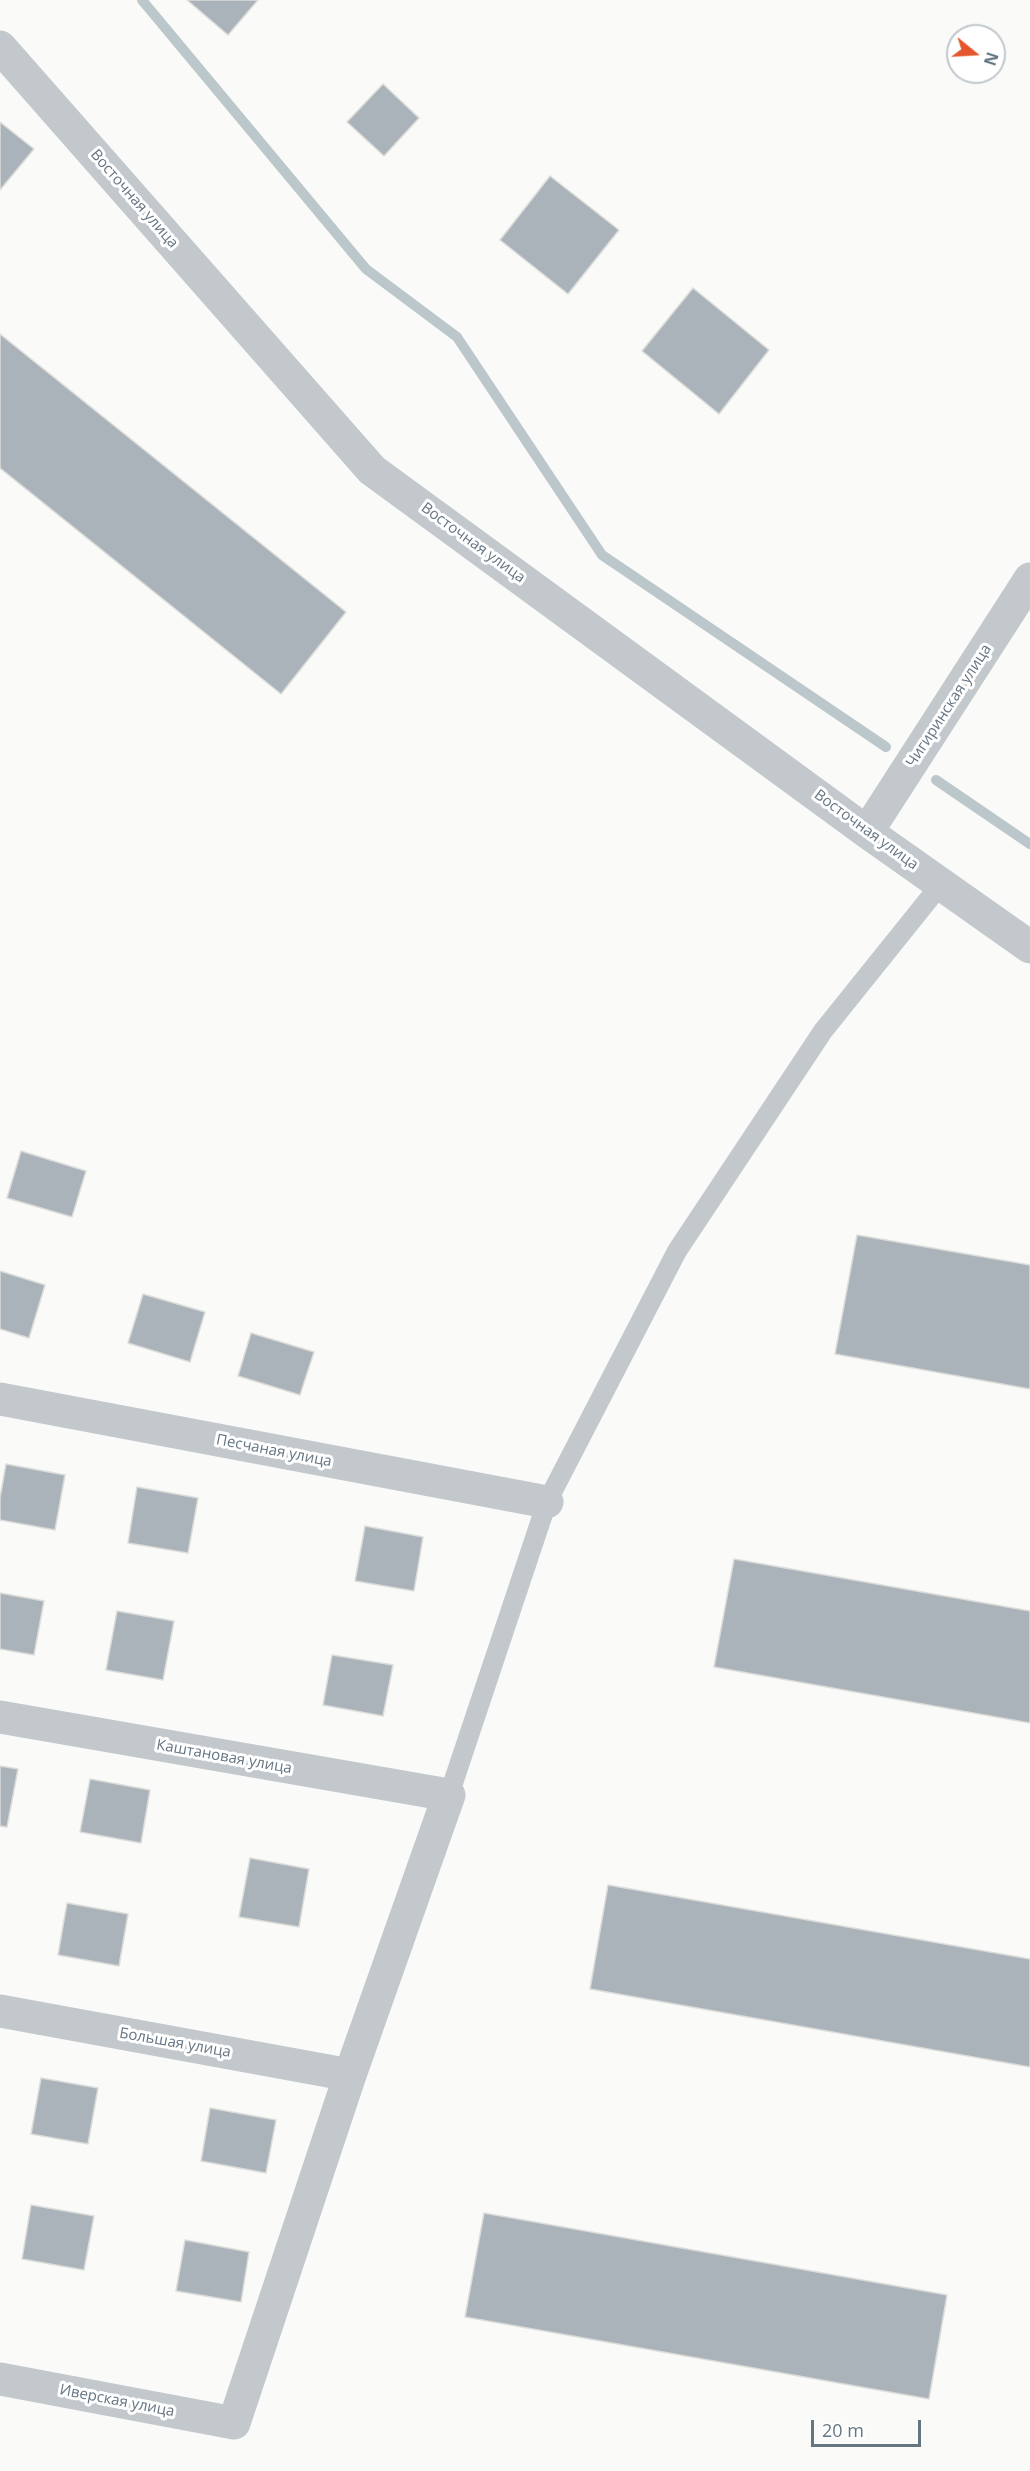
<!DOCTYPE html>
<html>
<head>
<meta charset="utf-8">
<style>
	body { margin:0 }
	#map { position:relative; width:1030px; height:2471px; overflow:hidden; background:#fafaf8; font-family:"Open Sans",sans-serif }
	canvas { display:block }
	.north { position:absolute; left:946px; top:24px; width:60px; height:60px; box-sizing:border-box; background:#fff; border:2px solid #c1c8cd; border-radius:50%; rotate:108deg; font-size:16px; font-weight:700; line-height:24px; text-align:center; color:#657683 }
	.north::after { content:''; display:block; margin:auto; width:21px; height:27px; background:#e4572e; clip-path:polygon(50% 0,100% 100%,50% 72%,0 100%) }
	.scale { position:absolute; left:811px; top:2420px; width:110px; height:27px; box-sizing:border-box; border:3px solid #657683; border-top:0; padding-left:8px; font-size:18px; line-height:21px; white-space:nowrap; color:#657683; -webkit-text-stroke:4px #fff; paint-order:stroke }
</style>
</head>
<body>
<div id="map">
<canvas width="1030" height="2471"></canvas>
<div class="north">N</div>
<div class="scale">20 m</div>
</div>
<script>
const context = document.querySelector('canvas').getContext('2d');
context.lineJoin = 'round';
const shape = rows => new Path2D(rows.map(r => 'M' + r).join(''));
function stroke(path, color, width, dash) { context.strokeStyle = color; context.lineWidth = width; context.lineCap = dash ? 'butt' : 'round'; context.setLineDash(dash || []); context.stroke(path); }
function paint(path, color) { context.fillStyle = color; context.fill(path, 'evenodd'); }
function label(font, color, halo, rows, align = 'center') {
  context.font = font + ' "Open Sans",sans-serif'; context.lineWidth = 6; context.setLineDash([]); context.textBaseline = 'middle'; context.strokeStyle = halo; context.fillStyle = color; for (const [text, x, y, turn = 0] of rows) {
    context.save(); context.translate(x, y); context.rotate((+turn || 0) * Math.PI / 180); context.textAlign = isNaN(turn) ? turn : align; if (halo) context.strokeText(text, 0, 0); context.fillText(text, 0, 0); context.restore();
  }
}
stroke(shape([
	[142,0,366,269,457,337,602,555,886,747],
	[936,780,1030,844]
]), '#bbc7cb', 10);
const building = shape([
	[187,0,258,0,228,35,187,0],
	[383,84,419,118,384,156,347,122,383,84],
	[0,122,34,149,0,190,0,122],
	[550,176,619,230,568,294,500,240,550,176],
	[693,288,769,350,719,414,642,351,693,288],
	[0,334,346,612,281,694,0,468,0,334],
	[21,1151,86,1171,72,1217,7,1198,21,1151],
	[857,1235,1030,1265,1030,1389,835,1354,857,1235],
	[0,1271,45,1285,29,1338,0,1329,0,1271],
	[143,1294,205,1312,190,1362,128,1343,143,1294],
	[251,1333,314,1352,300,1395,238,1376,251,1333],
	[6,1464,65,1475,55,1530,0,1520,0,1498,6,1464],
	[137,1487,198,1498,188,1553,128,1543,137,1487],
	[365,1526,423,1537,414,1591,355,1581,365,1526],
	[734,1559,1030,1611,1030,1723,714,1667,734,1559],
	[0,1593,44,1601,34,1655,0,1649,0,1593],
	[117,1611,174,1621,163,1680,106,1670,117,1611],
	[332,1655,393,1665,383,1716,323,1705,332,1655],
	[0,1766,18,1769,7,1827,0,1826,0,1766],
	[90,1779,150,1790,141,1843,80,1832,90,1779],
	[250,1858,309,1869,299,1927,239,1917,250,1858],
	[608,1885,1030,1959,1030,2067,590,1989,608,1885],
	[67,1903,128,1914,119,1966,58,1955,67,1903],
	[41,2078,98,2088,88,2144,31,2134,41,2078],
	[210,2108,276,2120,266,2173,201,2161,210,2108],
	[31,2205,94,2216,84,2270,22,2259,31,2205],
	[484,2213,947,2295,929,2399,465,2317,484,2213],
	[185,2240,249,2252,241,2302,176,2291,185,2240]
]);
paint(building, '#aab3b9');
stroke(building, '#dcdcda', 1.5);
stroke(shape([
	[449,1795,547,1502,677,1251,823,1031,941,884]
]), '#c3c8cc', 20);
stroke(shape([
	[0,47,372,470,867,832,1030,947],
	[867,832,1030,579],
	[0,1399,547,1502],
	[0,1717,449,1795,350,2075,234,2423,0,2379],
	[0,2011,350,2075]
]), '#c3c8cc', 33);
label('15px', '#657683', '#fff', [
	["Восточная улица",134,199,49],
	["Восточная улица",473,543,36],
	["Чигиринская улица",949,706,-57],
	["Восточная улица",866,830,36],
	["Песчаная улица",274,1451,11],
	["Каштановая улица",224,1757,10],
	["Большая улица",175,2043,10],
	["Иверская улица",117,2401,11]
]);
</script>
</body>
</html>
